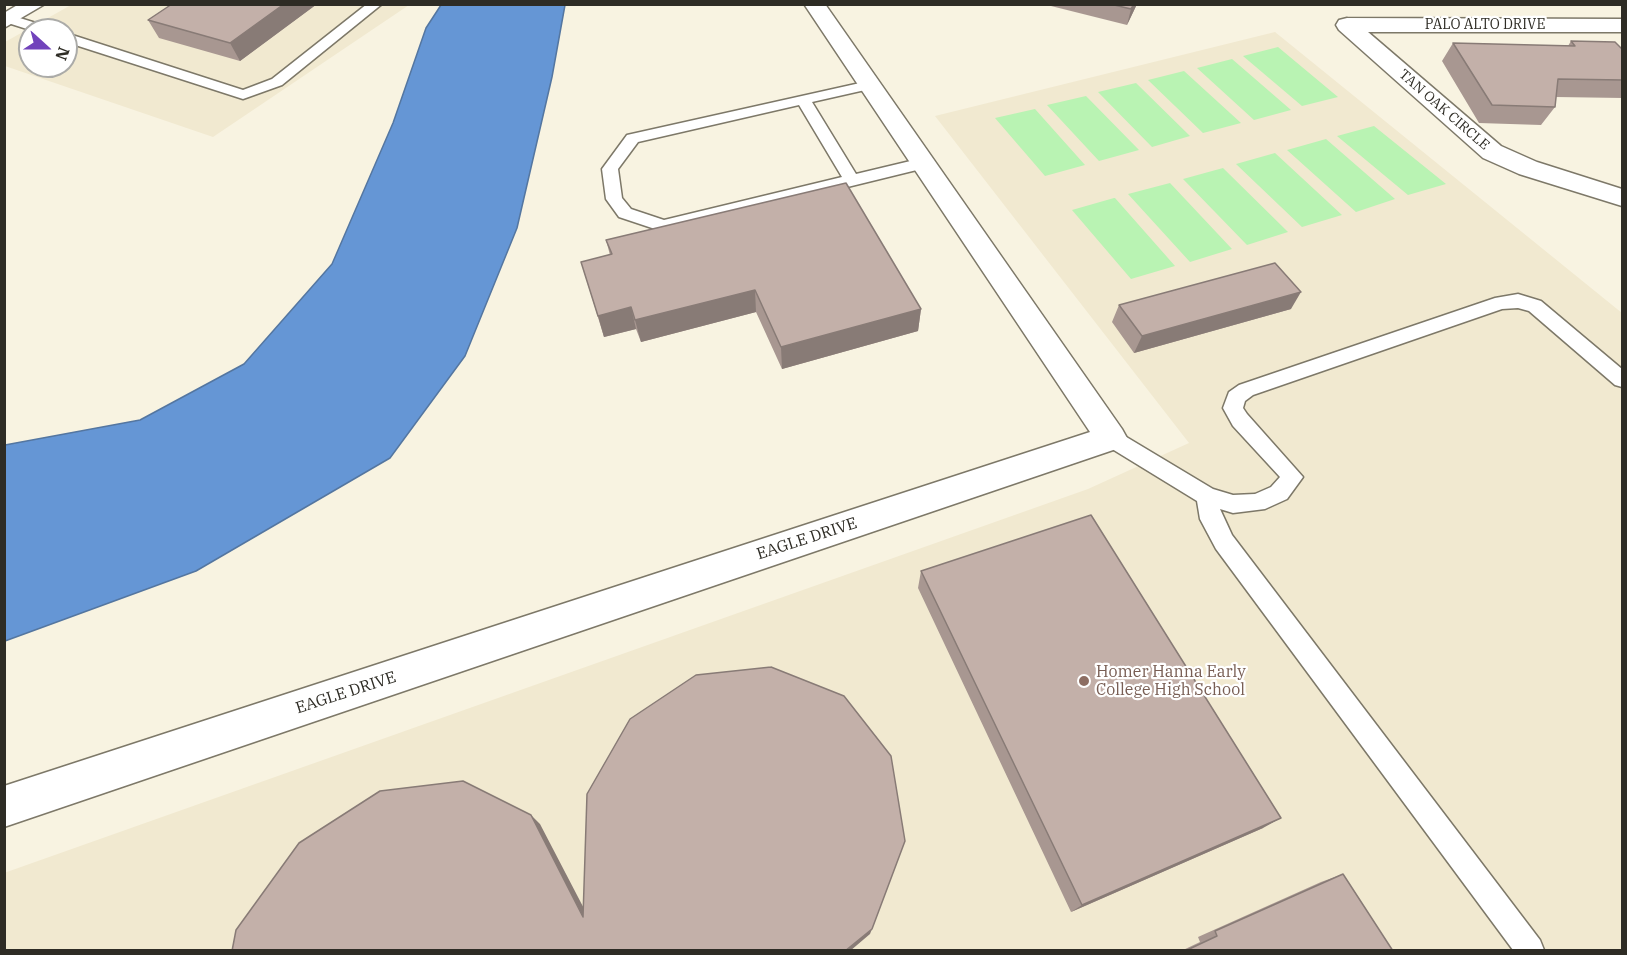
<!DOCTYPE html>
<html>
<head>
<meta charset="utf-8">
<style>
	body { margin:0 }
	#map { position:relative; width:1627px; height:955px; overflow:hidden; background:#f8f3e1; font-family:"IBM Plex Serif",serif }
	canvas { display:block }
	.frame { position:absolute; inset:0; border:6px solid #2e2c25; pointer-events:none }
	.north { position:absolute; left:18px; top:18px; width:60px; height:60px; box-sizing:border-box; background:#fff; border:2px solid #ababa8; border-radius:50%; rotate:111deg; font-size:16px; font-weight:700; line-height:24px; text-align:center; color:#2e2c25 }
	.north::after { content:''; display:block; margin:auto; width:21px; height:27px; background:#7143bb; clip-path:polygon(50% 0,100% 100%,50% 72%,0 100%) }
</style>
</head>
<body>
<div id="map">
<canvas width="1627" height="955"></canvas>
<div class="frame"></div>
<div class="north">N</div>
</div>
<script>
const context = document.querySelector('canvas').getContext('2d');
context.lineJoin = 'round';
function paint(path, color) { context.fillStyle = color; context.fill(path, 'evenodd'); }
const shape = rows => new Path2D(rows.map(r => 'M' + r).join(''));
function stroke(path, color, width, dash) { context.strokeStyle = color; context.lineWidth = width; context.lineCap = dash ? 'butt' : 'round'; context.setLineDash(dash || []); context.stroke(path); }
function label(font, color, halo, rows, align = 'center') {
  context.font = font + ' "IBM Plex Serif",serif'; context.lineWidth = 4.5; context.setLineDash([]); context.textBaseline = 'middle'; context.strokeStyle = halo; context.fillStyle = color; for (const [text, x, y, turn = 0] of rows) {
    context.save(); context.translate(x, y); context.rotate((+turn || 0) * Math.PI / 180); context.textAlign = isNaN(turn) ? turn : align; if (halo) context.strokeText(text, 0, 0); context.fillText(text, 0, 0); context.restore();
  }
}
paint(shape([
	[71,5,409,5,213,137,5,66,5,42],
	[30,30,66,30,66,66,30,66],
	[1275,32,1622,313,1622,950,5,950,4,873,1088,489,1189,443,935,116]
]), '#f1e9d0');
paint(shape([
	[1278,47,1338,97,1302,106,1243,56],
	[1232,59,1291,110,1254,120,1197,68],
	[1184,71,1241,123,1203,133,1148,80],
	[1136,83,1190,136,1152,147,1098,92],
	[1086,96,1139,150,1099,161,1047,105],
	[1035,109,1085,165,1045,176,995,118],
	[1374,126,1446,184,1408,195,1337,136],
	[1326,139,1395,199,1356,212,1287,150],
	[1275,153,1342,215,1302,227,1236,164],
	[1223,168,1288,232,1247,245,1183,179],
	[1170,183,1232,249,1190,262,1128,194],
	[1114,198,1115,198,1175,266,1131,279,1072,210]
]), '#b9f3b3');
const water = shape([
	[441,5,565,5,552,77,517,228,465,356,390,458,196,571,5,641,5,445,140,420,244,364,332,264,393,123,426,28,441,5]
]);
paint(water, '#6596d5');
stroke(water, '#5476a0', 1.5);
const service = shape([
	[367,4,382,4,282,85,243,99,66,42,66,33,243,90,272,79,367,4],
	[10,15,49,27,51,30,30,30,5,22,4,17,10,15],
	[869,81,876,85,874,88,812,102,856,174,923,158,929,159,931,163,929,167,664,232,619,217,606,199,602,169,627,135,869,81],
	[799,105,842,177,664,220,631,209,622,198,618,169,638,142,799,105],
	[1518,294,1541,301,1622,369,1622,387,1615,385,1529,311,1518,308,1502,309,1253,395,1245,401,1243,408,1247,414,1303,477,1287,499,1265,509,1233,513,1220,509,1232,535,1540,940,1544,950,1513,950,1216,549,1200,519,1197,501,1104,444,1101,438,1104,432,1111,430,1118,432,1213,489,1233,495,1255,494,1271,487,1280,477,1233,426,1223,408,1229,392,1239,385,1495,298,1518,294]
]);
const minor = shape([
	[804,4,825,4,1122,429,1127,438,1122,447,4,827,4,786,1090,432,804,4],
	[1347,18,1622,19,1622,32,1368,32,1501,146,1537,162,1622,189,1622,206,1519,174,1483,158,1339,30,1336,25,1339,20,1347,18]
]);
const secondary = shape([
	[19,4,45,4,4,28,4,13,19,4]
]);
stroke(service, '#7d7868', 3);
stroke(minor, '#7d7868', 3);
stroke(secondary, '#7d7868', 3);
paint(service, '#fff');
paint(minor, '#fff');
paint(secondary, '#fff');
paint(shape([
	[172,4,317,4,240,61,159,38,148,20],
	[1043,4,1137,4,1127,25],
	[1571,41,1623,50,1623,98,1556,97,1555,107,1541,125,1479,123,1442,61,1453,43,1568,46],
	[606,240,921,309,918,331,782,369,756,312,641,342,636,329,604,337,581,262,610,255],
	[1119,305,1291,309,1134,353,1112,322],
	[921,571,1263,828,1071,912,918,588],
	[1343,874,1393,951,1181,951,1200,942,1198,937,1321,882]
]), '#a89791');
paint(shape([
	[284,4,317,4,240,61,230,43],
	[1134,4,1137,4,1127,25,1131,9],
	[755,290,756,312,641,342,635,320],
	[1301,292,1291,309,1134,353,1142,336],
	[631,307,636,329,604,337,598,316],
	[921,309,918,331,782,369,781,347],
	[531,815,540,824,591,922,583,917],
	[1281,818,1263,828,1071,912,1082,905],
	[872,929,870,934,850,951,845,951]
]), '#887b76');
const building = shape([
	[172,4,284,4,230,43,148,20,172,4],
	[1110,4,1134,4,1131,9,1110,4],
	[1571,41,1615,42,1623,50,1623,80,1558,79,1555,107,1492,105,1453,43,1575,46,1571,41],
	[846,183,921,309,781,347,755,290,635,320,631,307,598,316,581,262,612,254,606,240,846,183],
	[1275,263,1301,292,1142,336,1119,305,1275,263],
	[1091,515,1281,818,1082,905,921,571,1091,515],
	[771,667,844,696,891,756,905,841,872,929,845,951,232,951,236,930,299,843,380,791,463,781,531,815,583,917,587,794,630,719,696,675,771,667],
	[1343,874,1393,951,1185,951,1217,936,1215,931,1343,874]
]);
paint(building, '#c3b0a9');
stroke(building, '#887b76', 1.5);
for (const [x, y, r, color] of [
	[1084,681,6,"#8d6e63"]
]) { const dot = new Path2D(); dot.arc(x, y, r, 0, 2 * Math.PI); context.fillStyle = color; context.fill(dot); stroke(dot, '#fff', 2); }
label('14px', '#2e2c25', '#fff', [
	["PALO ALTO DRIVE",1485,25],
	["TAN OAK CIRCLE",1444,110,41]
]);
label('16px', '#2e2c25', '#fff', [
	["EAGLE DRIVE",807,539,-18],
	["EAGLE DRIVE",346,693,-18]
]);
label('16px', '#785e54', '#fff', [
	["Homer Hanna Early",1096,672],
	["College High School",1096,690]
], 'left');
</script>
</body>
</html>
